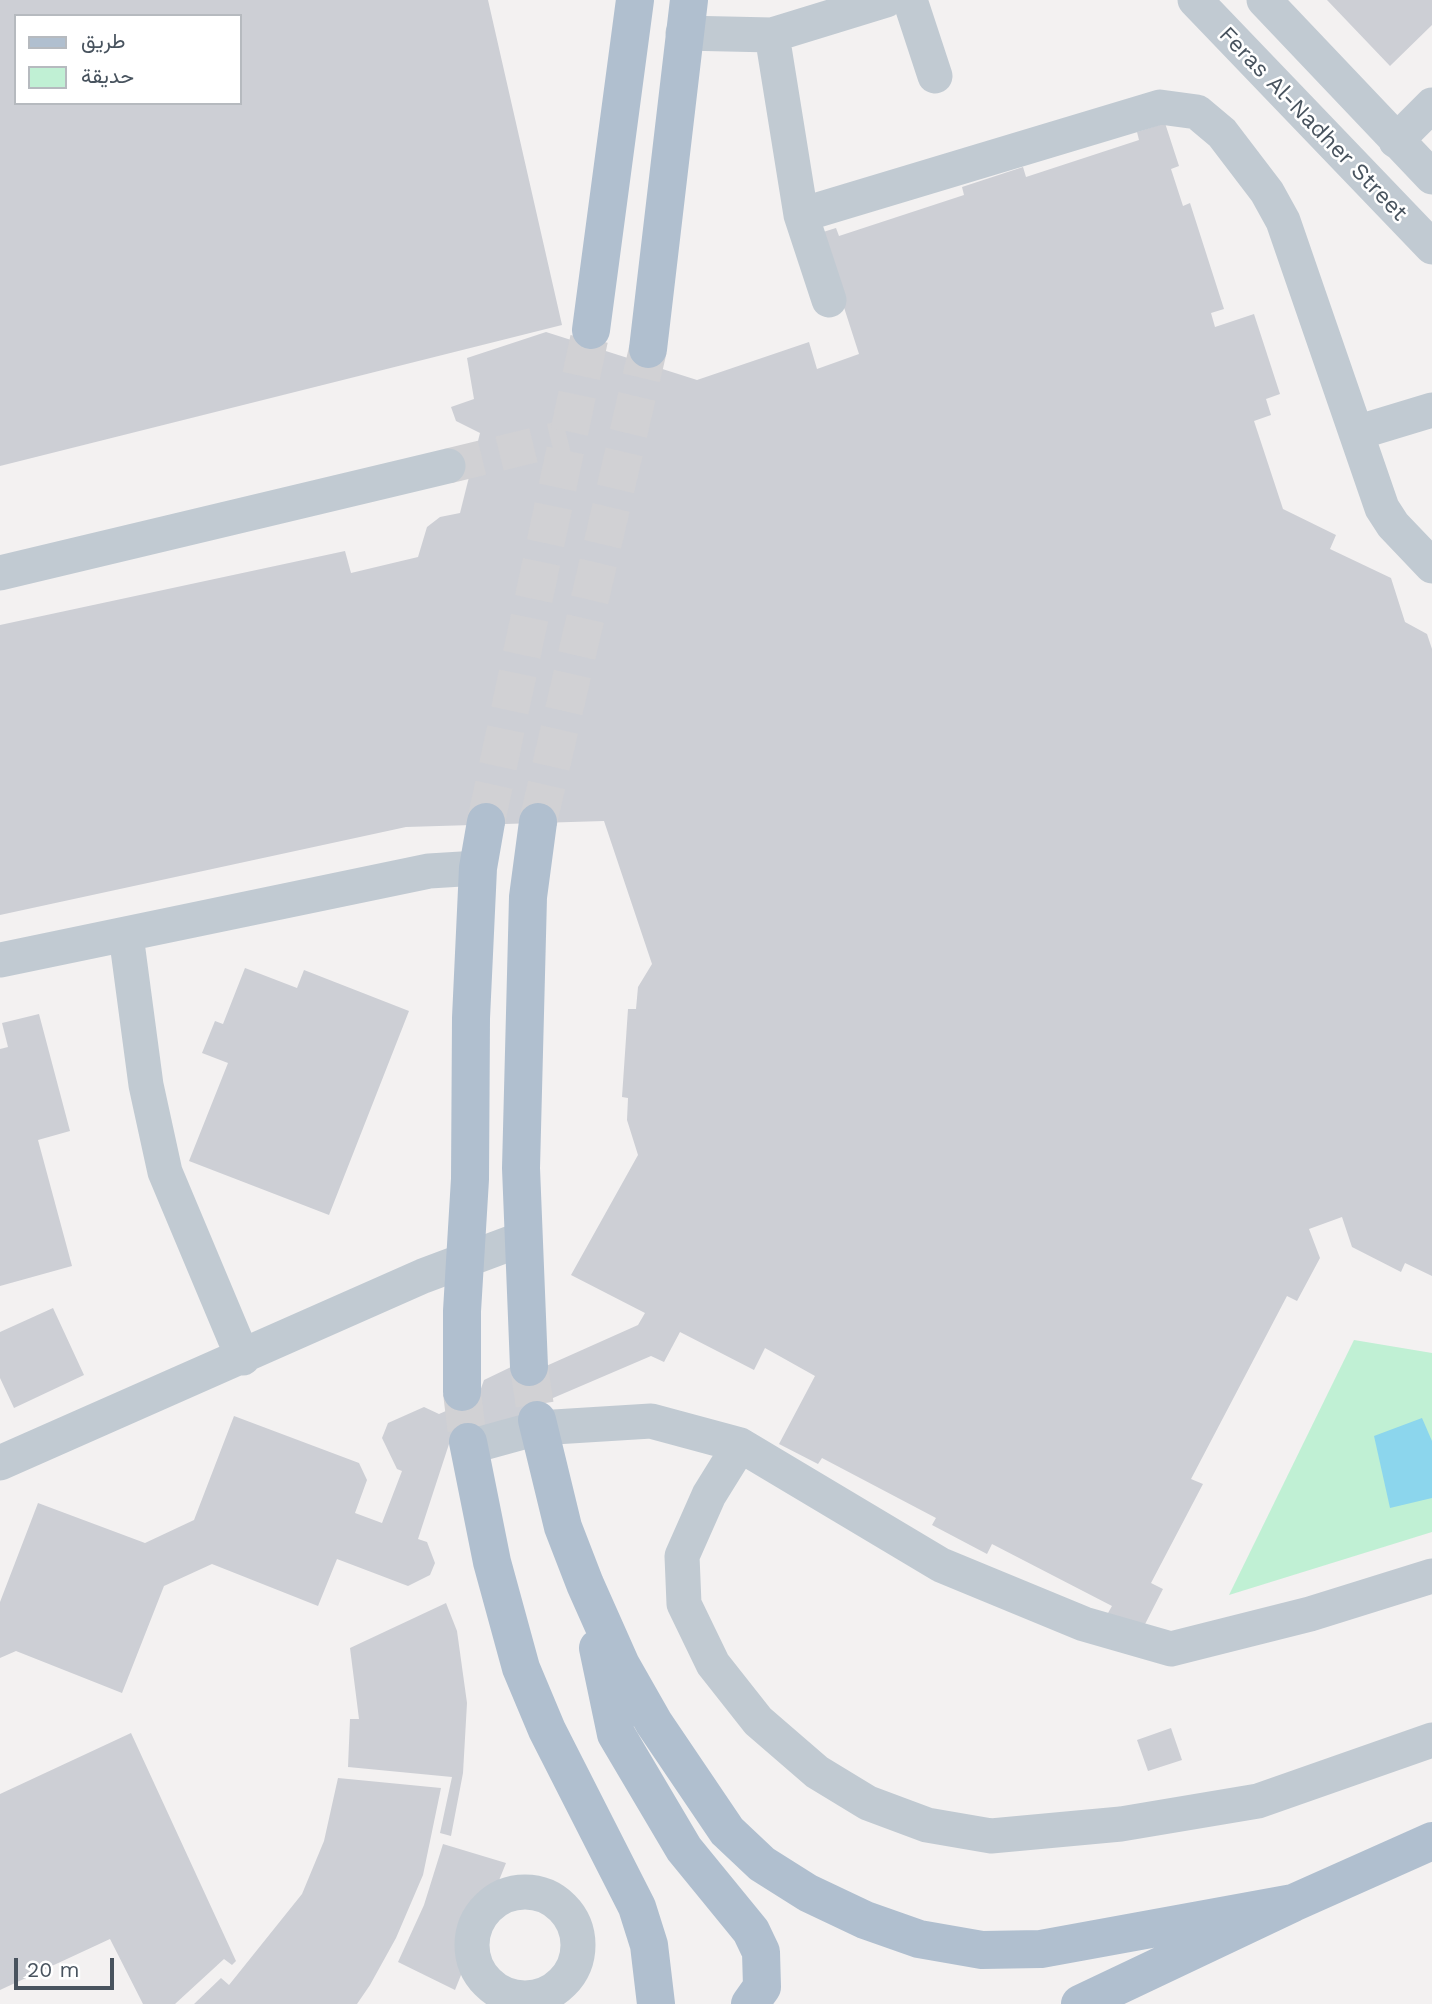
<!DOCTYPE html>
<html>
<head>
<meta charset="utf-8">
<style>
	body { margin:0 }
	#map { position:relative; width:1432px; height:2004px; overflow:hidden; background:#f3f1f1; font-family:"Work Sans",Vazirmatn,sans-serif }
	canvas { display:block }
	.legend { position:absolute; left:14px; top:14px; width:228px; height:91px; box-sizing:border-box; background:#fff; border:2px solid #b6babf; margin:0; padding:9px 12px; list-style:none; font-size:21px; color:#48535e }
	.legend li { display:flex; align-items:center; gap:14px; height:35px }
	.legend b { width:35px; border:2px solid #b6babf }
	.scale { position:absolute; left:14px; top:1958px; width:100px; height:32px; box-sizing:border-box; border:4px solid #48535e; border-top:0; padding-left:9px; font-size:21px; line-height:24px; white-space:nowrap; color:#48535e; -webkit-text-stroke:5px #fff; paint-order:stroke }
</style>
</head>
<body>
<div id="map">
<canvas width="1432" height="2004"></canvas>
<ul class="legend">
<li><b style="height:9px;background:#b0bfcf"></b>طريق</li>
<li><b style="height:19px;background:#c0f0d4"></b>حديقة</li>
</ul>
<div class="scale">20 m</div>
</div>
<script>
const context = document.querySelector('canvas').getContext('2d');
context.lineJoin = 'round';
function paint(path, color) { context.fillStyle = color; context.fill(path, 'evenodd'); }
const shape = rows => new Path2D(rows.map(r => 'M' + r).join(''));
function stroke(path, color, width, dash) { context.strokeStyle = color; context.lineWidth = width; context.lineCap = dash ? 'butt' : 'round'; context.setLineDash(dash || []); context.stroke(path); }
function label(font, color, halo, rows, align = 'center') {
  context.font = font + ' "Work Sans",sans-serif'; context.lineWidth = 5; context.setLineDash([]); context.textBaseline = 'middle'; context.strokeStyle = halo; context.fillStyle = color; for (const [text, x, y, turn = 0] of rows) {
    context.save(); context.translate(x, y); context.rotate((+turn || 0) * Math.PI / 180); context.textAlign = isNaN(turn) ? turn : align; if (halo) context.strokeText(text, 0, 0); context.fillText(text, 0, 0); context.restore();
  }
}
paint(shape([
	[1354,1340,1432,1353,1432,1532,1229,1595]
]), '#c0f0d4');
paint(shape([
	[1422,1418,1432,1441,1432,1498,1390,1508,1374,1436]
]), '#8cd6ed');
paint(shape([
	[0,0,488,0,562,325,0,466],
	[16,16,240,16,240,103,16,103],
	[1327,0,1432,0,1432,25,1390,66],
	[1165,123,1179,166,1171,169,1183,206,1190,203,1224,309,1211,313,1215,327,1254,314,1280,394,1266,399,1271,415,1254,421,1283,509,1336,535,1330,549,1391,578,1405,622,1427,634,1432,649,1432,1276,1405,1263,1401,1272,1352,1247,1342,1217,1309,1229,1320,1258,1297,1301,1287,1296,1191,1479,1203,1484,1151,1583,1163,1589,1142,1630,1108,1613,1112,1606,992,1544,987,1554,932,1525,936,1518,822,1458,818,1464,779,1444,815,1376,765,1348,754,1370,680,1332,664,1362,651,1356,539,1404,535,1420,491,1425,449,1444,418,1539,427,1542,435,1563,430,1575,408,1586,337,1559,318,1606,212,1564,164,1586,122,1693,16,1651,0,1658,0,1602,38,1503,145,1543,194,1520,234,1416,359,1463,367,1480,355,1513,382,1523,402,1471,397,1469,382,1438,388,1423,424,1407,439,1414,478,1397,484,1380,511,1367,526,1375,638,1325,645,1313,571,1275,638,1155,627,1120,628,1098,622,1097,628,1009,636,1009,638,987,652,964,604,821,406,827,0,915,0,625,345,551,351,573,418,557,427,527,440,517,460,513,480,433,456,421,451,407,474,399,467,358,546,332,697,380,809,342,817,369,859,354,820,233,836,228,839,236,964,195,962,187,1023,167,1026,177,1139,140,1137,132],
	[245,968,297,988,304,970,409,1011,329,1215,189,1161,228,1063,202,1053,215,1021,223,1024],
	[39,1014,70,1131,38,1140,72,1266,0,1286,0,1049,8,1047,2,1023],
	[53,1308,84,1375,14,1408,0,1378,0,1332],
	[446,1603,457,1631,467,1703,463,1773,451,1836,440,1833,452,1777,348,1767,350,1719,359,1719,350,1648],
	[1171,1728,1182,1760,1148,1771,1137,1740],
	[131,1733,236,1961,232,1965,224,1959,175,2004,143,2004,110,1939,0,1990,0,1794],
	[338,1778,441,1788,423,1875,396,1938,370,1985,357,2004,194,2004,221,1978,229,1985,302,1894,324,1841],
	[443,1844,506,1863,455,1990,398,1962,424,1905]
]), '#cdcfd5');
stroke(shape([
	[448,466,567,437]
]), '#d1d1d4', 35, [35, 18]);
stroke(shape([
	[486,822,591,330],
	[538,822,648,349],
	[529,1367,537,1420],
	[462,1392,468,1442]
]), '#d1d1d4', 38, [38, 19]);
stroke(shape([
	[910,0,935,76],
	[1195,0,1432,247],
	[1264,0,1432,177],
	[683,33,772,35,801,215,829,300],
	[772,35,886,0],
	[1396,141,1432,105],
	[801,215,1160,107,1197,112,1222,133,1267,192,1283,221,1382,508,1393,525,1432,566],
	[1356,433,1432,410],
	[0,573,448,466],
	[126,935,146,1085,165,1172,243,1358],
	[0,960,429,871,478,868],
	[740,1445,709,1495,682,1556,684,1604,713,1664,758,1721,817,1772,868,1803,927,1825,991,1836,1121,1824,1258,1801,1432,1740],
	[469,1447,538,1428,651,1421,740,1445,941,1565,1084,1624,1171,1649,1310,1614,1432,1576],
	[0,1463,423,1276,522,1239],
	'472 1945a53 53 0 1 1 106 0a53 53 0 1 1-106 0Z'
]), '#c1cad2', 35);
stroke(shape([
	[591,330,635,0],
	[648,349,689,0],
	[529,1367,521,1168,528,897,538,822],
	[462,1392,462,1311,470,1179,471,1018,478,868,486,822],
	[537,1420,563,1527,585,1584,621,1665,654,1723,727,1831,762,1864,808,1893,865,1920,919,1939,982,1950,1041,1949,1293,1903],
	[468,1442,492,1562,521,1668,547,1730,637,1907,649,1945,656,2004],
	[598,1648,616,1734,684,1849,751,1931,761,1952,762,1987,750,2004],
	[1080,2004,1293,1903,1432,1841]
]), '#b0bfcf', 38);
label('23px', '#48535e', '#fff', [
	["Feras Al-Nadher Street",1313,124,46]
]);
</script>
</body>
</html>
